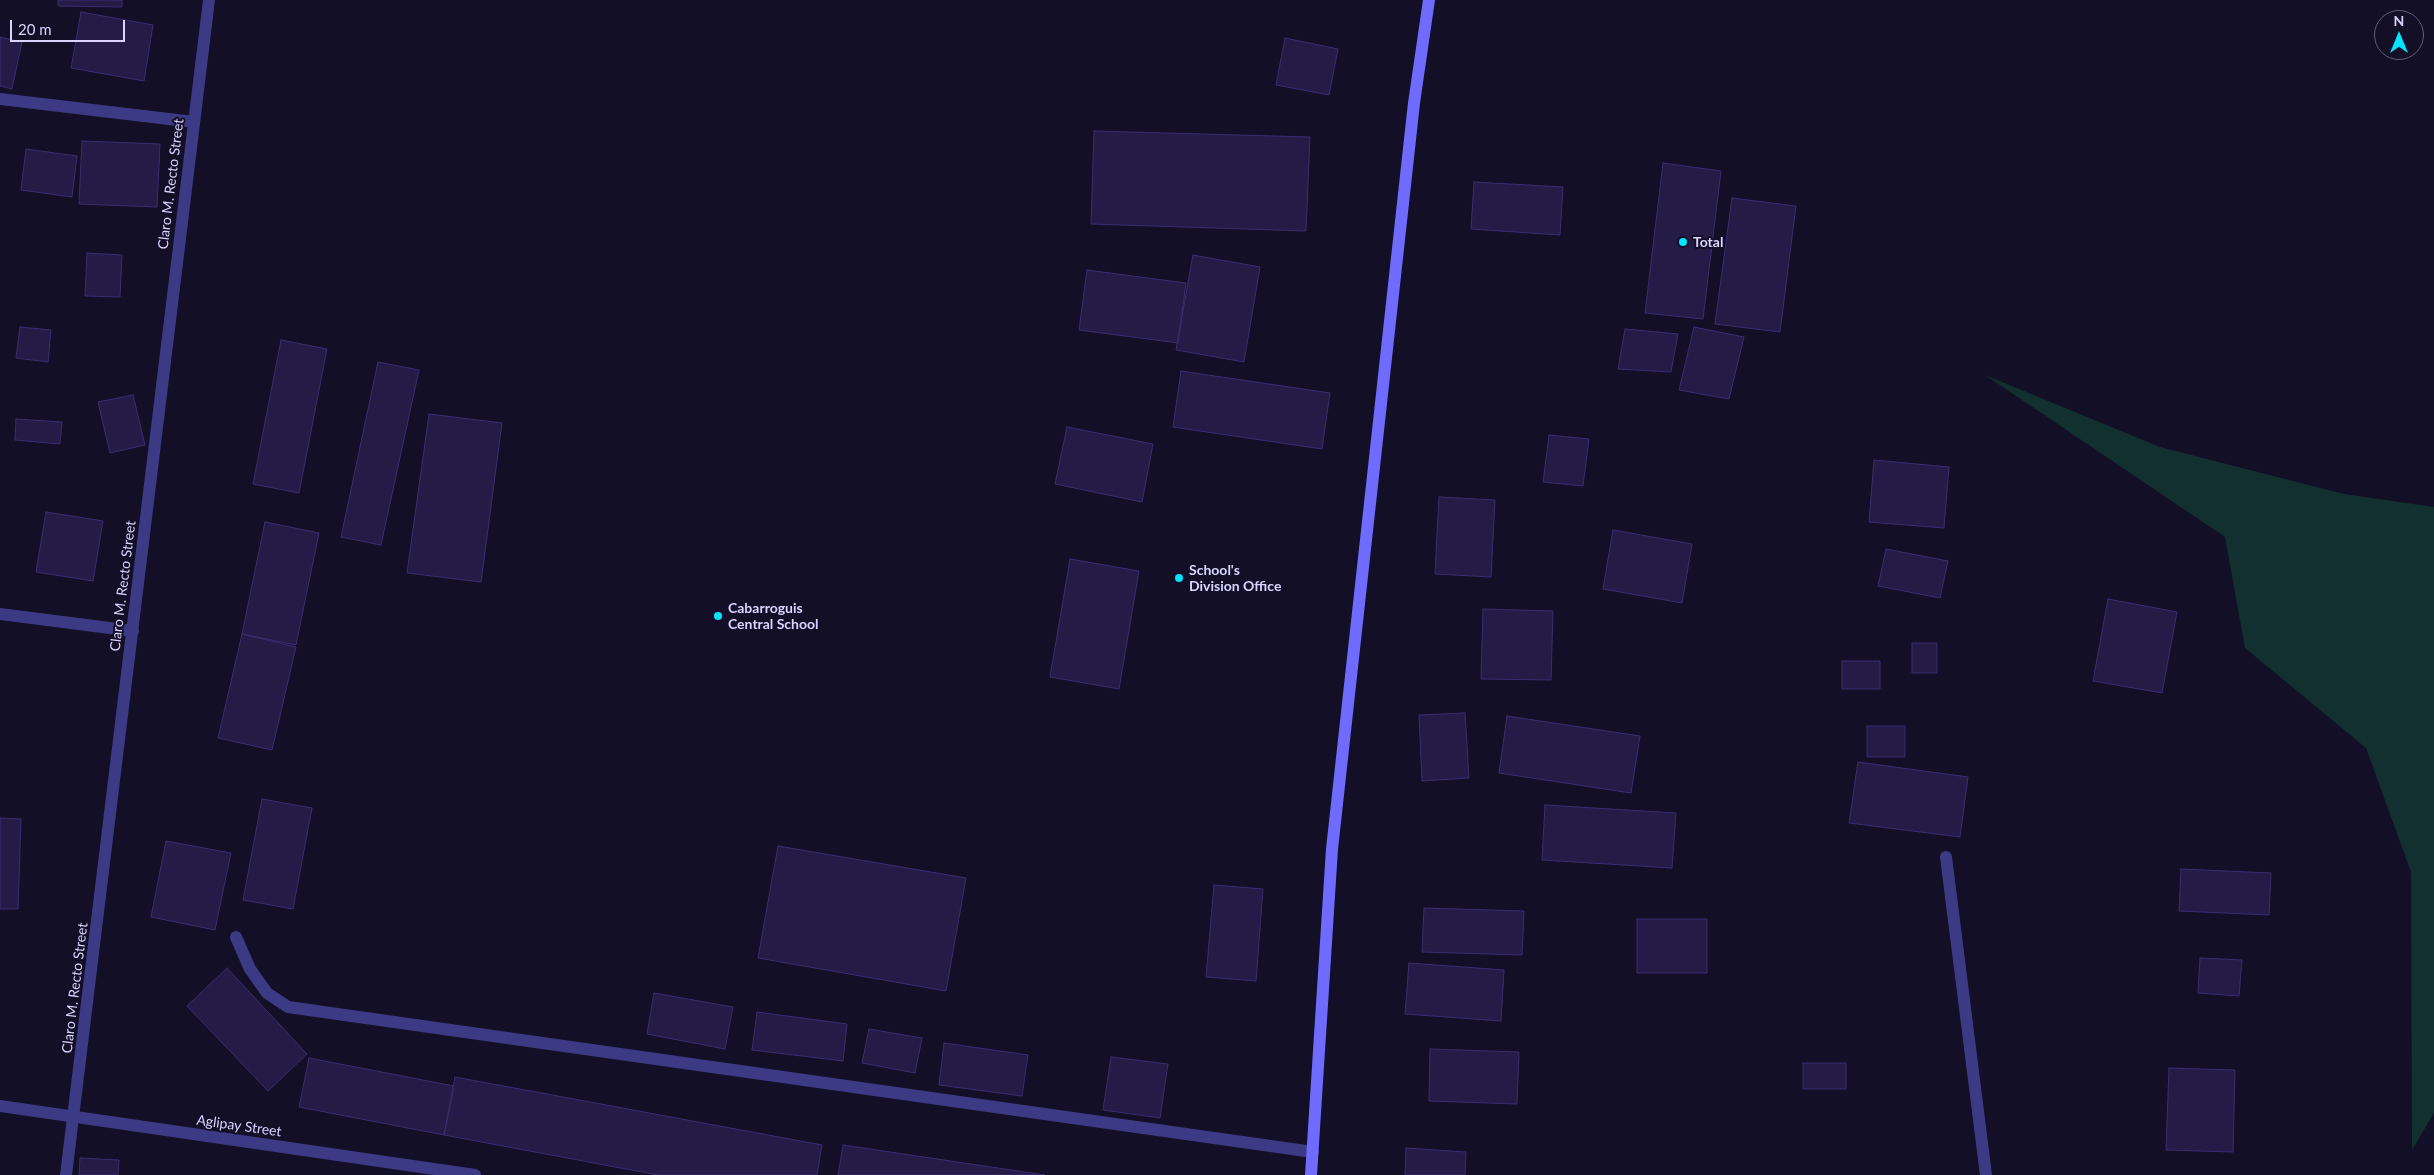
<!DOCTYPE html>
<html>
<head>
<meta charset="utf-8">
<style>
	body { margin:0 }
	#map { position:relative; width:2434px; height:1175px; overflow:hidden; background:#130f26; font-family:Lato,sans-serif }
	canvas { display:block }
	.north { position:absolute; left:2374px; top:10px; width:50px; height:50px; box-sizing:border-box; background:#130f26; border:1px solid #625e7d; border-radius:50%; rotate:0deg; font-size:14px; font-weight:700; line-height:20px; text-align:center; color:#d9d4ff }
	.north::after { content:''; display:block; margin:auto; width:18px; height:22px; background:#00e5ff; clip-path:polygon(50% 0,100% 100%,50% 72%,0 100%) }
	.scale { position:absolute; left:10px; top:20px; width:115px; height:22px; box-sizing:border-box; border:2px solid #d9d4ff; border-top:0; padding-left:6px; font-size:15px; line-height:18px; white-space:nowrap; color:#d9d4ff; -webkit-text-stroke:4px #130f26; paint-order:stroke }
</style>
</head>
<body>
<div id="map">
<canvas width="2434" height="1175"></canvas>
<div class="north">N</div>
<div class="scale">20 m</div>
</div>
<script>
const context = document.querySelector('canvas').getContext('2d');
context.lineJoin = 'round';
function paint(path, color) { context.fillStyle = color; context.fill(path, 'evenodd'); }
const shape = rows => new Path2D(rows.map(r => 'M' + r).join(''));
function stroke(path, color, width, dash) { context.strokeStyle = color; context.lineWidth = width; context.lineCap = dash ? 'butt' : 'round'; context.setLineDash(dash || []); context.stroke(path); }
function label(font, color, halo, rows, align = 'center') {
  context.font = font + ' Lato,sans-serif'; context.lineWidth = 4; context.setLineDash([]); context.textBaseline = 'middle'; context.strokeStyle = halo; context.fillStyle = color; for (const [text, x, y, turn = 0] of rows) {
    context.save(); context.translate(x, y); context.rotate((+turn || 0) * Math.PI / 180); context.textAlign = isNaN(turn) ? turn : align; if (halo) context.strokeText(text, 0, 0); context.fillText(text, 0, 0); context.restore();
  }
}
paint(shape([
	[1985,375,2160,447,2344,494,2434,507,2434,1113,2412,1150,2411,872,2366,748,2245,648,2225,537]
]), '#12302f');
const building = shape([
	[58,0,122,0,122,7,58,6,58,0],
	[81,12,153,25,144,81,71,68,81,12],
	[0,37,22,42,12,89,0,86,0,37],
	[1285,38,1338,49,1329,95,1276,85,1285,38],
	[1094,131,1310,137,1306,231,1091,224,1094,131],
	[82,141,160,144,157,207,79,204,82,141],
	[26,149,77,156,72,197,21,190,26,149],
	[1663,163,1721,171,1703,319,1645,313,1663,163],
	[1474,182,1563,187,1560,235,1471,229,1474,182],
	[1732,198,1796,206,1780,332,1715,324,1732,198],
	[87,253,122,255,120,297,85,296,87,253],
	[1193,255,1260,267,1244,362,1176,350,1193,255],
	[1087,270,1186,283,1178,343,1079,330,1087,270],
	[20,327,51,330,48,362,16,358,20,327],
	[1694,327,1744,337,1729,399,1679,390,1694,327],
	[1625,329,1678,334,1671,372,1618,369,1625,329],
	[281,340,327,349,299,493,253,484,281,340],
	[378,362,419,370,381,545,341,537,378,362],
	[1181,371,1330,393,1322,449,1173,427,1181,371],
	[133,395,145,445,110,453,98,402,133,395],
	[429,414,502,423,481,582,407,573,429,414],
	[16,419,62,422,60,444,15,440,16,419],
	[1067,427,1153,444,1142,502,1055,484,1067,427],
	[1549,435,1589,439,1583,486,1543,482,1549,435],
	[1874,460,1949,467,1944,528,1869,522,1874,460],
	[1439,497,1495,500,1491,577,1435,574,1439,497],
	[46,512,103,521,93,581,36,572,46,512],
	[265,522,319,533,296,645,242,634,265,522],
	[1613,530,1692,544,1682,603,1603,589,1613,530],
	[1886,549,1948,561,1940,598,1878,586,1886,549],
	[1070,559,1139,571,1119,689,1050,677,1070,559],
	[2108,599,2177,612,2162,693,2093,681,2108,599],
	[1483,609,1553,611,1551,680,1481,679,1483,609],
	[242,634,296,647,272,750,218,738,242,634],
	[1912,643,1937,643,1937,673,1912,673,1912,643],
	[1842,661,1880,661,1880,689,1842,689,1842,661],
	[1465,713,1469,778,1422,781,1419,715,1465,713],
	[1507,716,1640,736,1631,793,1499,773,1507,716],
	[1867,726,1905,726,1905,757,1867,757,1867,726],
	[1858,762,1968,777,1960,837,1849,823,1858,762],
	[262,799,312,808,293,909,243,900,262,799],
	[1545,805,1676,813,1672,868,1542,860,1545,805],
	[0,818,21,819,18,909,0,909,0,818],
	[166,841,231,853,215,930,151,917,166,841],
	[778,846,966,878,946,991,758,958,778,846],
	[2181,869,2271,873,2269,915,2179,911,2181,869],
	[1214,885,1263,889,1256,981,1206,977,1214,885],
	[1424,908,1524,911,1522,955,1422,952,1424,908],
	[1637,919,1707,919,1707,973,1637,973,1637,919],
	[2200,958,2242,960,2239,996,2198,993,2200,958],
	[1409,963,1504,970,1501,1021,1405,1014,1409,963],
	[227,968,307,1054,268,1091,187,1006,227,968],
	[654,993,733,1007,725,1049,647,1034,654,993],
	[757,1012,847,1024,843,1061,752,1050,757,1012],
	[869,1029,922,1038,915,1073,862,1063,869,1029],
	[944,1043,1028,1055,1022,1096,939,1085,944,1043],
	[1430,1049,1519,1052,1517,1104,1429,1101,1430,1049],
	[1111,1057,1168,1064,1160,1118,1103,1110,1111,1057],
	[309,1058,454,1086,444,1135,299,1107,309,1058],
	[1803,1063,1846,1063,1846,1089,1803,1089,1803,1063],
	[2169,1068,2235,1070,2233,1152,2166,1150,2169,1068],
	[455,1077,822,1145,817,1175,658,1175,444,1135,455,1077],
	[843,1145,1045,1175,838,1175,843,1145],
	[1406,1148,1466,1152,1465,1175,1405,1175,1406,1148],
	[80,1158,119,1160,118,1175,79,1175,80,1158]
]);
paint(building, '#241b47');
stroke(building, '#3b2d73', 1);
stroke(shape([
	[236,937,250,969,267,993,288,1007,1313,1152]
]), '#3d3a85', 12);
stroke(shape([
	[0,99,194,122],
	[0,614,133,631],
	[1946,857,1986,1175],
	[66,1175,209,0]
]), '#3d3a85', 12);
stroke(shape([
	[0,1106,475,1175]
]), '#3d3a85', 12);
stroke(shape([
	[1311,1175,1332,849,1414,103,1429,0]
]), '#6f6bff', 12);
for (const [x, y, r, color] of [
	[1683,242,5,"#00e5ff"],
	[1179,578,5,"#00e5ff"],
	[718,616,5,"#00e5ff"]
]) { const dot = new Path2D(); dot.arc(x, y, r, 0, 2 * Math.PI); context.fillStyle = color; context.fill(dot); stroke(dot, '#130f26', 2); }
label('14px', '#d9d4ff', '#130f26', [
	["Claro M. Recto Street",171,184,-83],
	["Claro M. Recto Street",123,586,-83],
	["Claro M. Recto Street",75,988,-83],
	["Aglipay Street",239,1126,8]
]);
label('bold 14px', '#d9d4ff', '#130f26', [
	["Total",1693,242],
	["School's",1189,570],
	["Division Office",1189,586],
	["Cabarroguis",728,608],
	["Central School",728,624]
], 'left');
</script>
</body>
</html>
